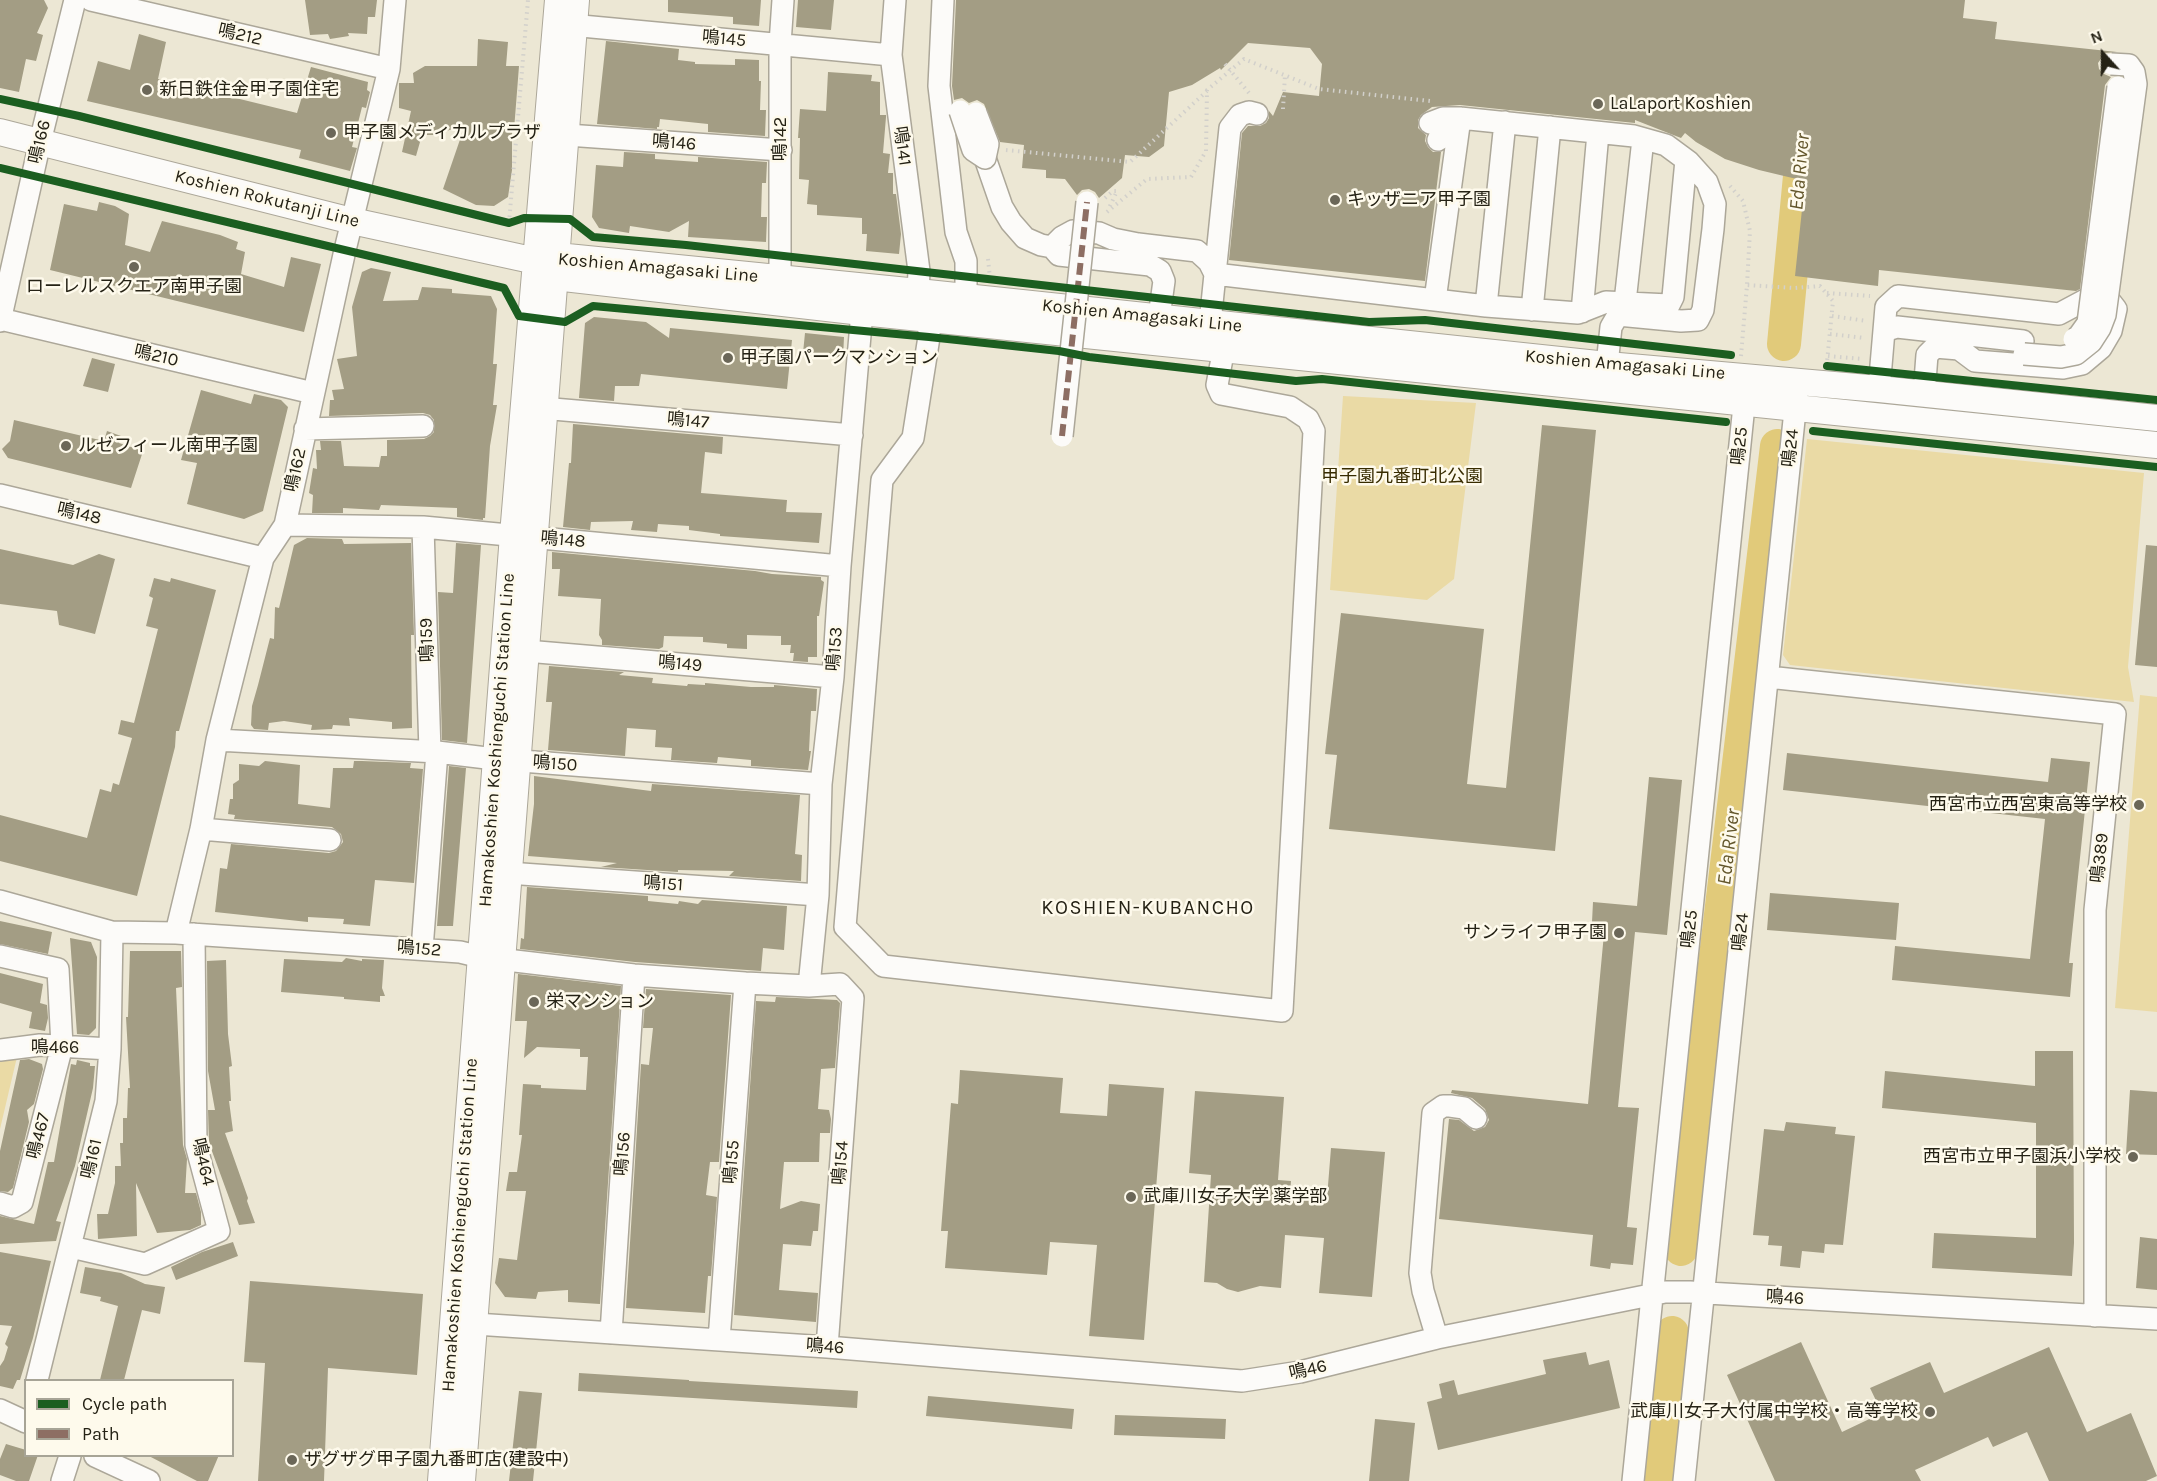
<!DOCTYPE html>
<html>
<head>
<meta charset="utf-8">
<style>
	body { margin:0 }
	#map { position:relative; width:2157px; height:1481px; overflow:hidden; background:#ece7d4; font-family:Karla,sans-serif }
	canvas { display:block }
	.legend { position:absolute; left:24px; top:1379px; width:210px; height:78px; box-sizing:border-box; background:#fefaec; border:2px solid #a7a496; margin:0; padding:8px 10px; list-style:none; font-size:18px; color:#252215 }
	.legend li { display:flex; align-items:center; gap:12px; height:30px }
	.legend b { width:30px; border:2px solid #a7a496 }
	.north { position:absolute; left:2073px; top:24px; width:60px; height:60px; -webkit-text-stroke:4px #fefaec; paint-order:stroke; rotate:339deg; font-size:16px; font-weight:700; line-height:24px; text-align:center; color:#252215 }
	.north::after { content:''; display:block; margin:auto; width:21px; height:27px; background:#252215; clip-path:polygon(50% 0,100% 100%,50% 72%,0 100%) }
</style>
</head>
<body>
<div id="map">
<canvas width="2157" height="1481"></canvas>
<ul class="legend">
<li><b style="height:8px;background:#1b5e20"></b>Cycle path</li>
<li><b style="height:8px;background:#8d6e63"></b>Path</li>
</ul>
<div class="north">N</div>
</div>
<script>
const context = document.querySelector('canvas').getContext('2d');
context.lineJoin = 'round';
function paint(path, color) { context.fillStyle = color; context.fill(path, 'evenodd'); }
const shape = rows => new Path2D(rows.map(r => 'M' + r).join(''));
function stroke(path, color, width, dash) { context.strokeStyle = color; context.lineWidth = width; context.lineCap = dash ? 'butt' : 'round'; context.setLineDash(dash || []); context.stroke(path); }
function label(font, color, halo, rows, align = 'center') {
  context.font = font + ' Karla,"Noto Sans JP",sans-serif'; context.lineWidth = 5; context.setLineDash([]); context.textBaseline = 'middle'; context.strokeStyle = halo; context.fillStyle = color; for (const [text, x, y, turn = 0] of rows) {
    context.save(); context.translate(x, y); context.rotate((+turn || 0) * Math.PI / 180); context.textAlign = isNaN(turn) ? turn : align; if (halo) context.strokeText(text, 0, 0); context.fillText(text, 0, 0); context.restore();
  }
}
paint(shape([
	[1343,396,1476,403,1454,579,1427,600,1330,590],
	[1807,439,2144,473,2128,667,2134,702,1790,665,1783,655],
	[2140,695,2157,697,2157,1012,2115,1008],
	[17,1057,0,1129,0,1059]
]), '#eadaa5');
stroke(shape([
	[1784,344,1804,134],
	[1681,1249,1777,446],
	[1656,1481,1672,1333]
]), '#e1ca7a', 34);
paint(shape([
	[0,0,44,0,48,8,37,33,43,35,36,61,26,59,19,92,0,88],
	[305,0,377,0,375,17,368,17,367,34,348,33,349,36,330,39,328,34,310,35],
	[668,0,761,0,759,26,733,24,733,17,668,12],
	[798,0,834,0,831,30,796,27],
	[956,0,1965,0,1963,18,1997,22,1995,39,2117,52,2105,53,2098,63,2099,69,2104,74,2111,77,2105,85,2080,289,2076,291,1879,270,1878,286,1795,276,1805,181,1759,170,1725,159,1696,142,1685,133,1681,138,1635,120,1635,123,1460,105,1432,107,1421,115,1418,120,1418,128,1426,135,1425,141,1428,147,1433,152,1441,152,1425,281,1229,260,1242,133,1248,126,1260,126,1266,123,1269,118,1269,111,1273,116,1283,92,1319,96,1322,64,1310,48,1248,43,1221,70,1220,68,1192,85,1169,92,1164,146,1149,157,1125,155,1122,178,1099,198,1095,192,1089,189,1082,190,1077,195,1065,179,1046,178,1046,170,1022,168,1024,145,1000,142,984,104,977,100,969,103,962,98,954,100,952,86],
	[139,34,166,42,158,79,297,113,311,67,368,82,367,90,370,92,366,108,362,107,352,147,357,148,350,171,299,158,301,150,87,101,98,61,130,70],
	[478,39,508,42,506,66,519,66,514,130,512,130,512,170,508,197,494,206,476,205,443,189,465,125,434,135,422,135,416,156,402,152,411,111,399,108,399,83,414,83,413,73,425,66,477,66],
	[606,41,679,49,678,60,695,62,695,64,735,65,735,59,759,60,759,81,761,81,760,110,766,110,765,136,708,132,708,124,660,119,659,127,657,127,657,129,597,124],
	[828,72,872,75,871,81,880,82,880,115,886,115,886,117,883,153,890,154,888,173,893,173,893,194,896,194,901,234,899,254,866,251,867,234,862,234,862,218,817,215,817,205,807,204,809,180,799,179,800,138,798,138,800,109,826,111],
	[624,152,655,154,655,159,698,162,698,157,767,162,766,183,762,183,761,217,767,217,766,242,688,237,689,221,669,232,630,226,629,233,599,228,592,217,596,165,623,167],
	[99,202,115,206,129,214,125,245,150,252,162,221,220,235,238,242,236,249,245,252,241,274,284,287,291,257,321,264,304,332,50,270,64,204,97,211],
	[371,268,391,272,383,301,418,300,422,287,452,289,452,293,491,296,497,309,493,364,497,364,493,405,497,405,490,446,485,518,483,518,483,520,457,517,457,508,381,505,379,510,343,508,343,513,312,513,313,495,309,493,313,468,317,469,316,450,321,450,320,441,341,441,344,466,379,467,381,456,387,456,387,440,424,439,430,436,434,432,434,420,430,415,423,413,329,416,330,400,334,400,332,390,344,389,337,359,357,356,352,307,362,272],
	[594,317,646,322,669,338,670,328,792,340,787,389,641,374,639,386,615,386,614,401,579,398,585,323],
	[805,333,844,337,843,358,803,353],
	[92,358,115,364,108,392,83,386],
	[201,390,251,404,254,394,281,400,288,407,263,511,244,519,187,504,197,463,181,460],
	[14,420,104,441,107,431,121,436,119,443,143,451,131,488,8,458,2,449,10,441],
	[573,424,723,437,722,454,705,452,701,493,787,500,786,512,822,513,819,543,720,536,720,534,689,530,689,526,658,524,657,532,631,530,633,521,591,522,590,530,563,527,569,463,571,463],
	[1542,425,1596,430,1555,851,1329,829,1337,755,1325,754,1341,613,1484,629,1467,784,1506,788],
	[307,538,342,539,344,544,411,543,414,635,411,635,412,728,392,729,392,722,349,718,350,726,333,725,332,729,311,730,312,725,284,721,269,723,268,730,254,729,251,725,252,706,258,685,270,638,274,639,275,607,279,608,294,545],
	[456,543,481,545,467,743,442,740,438,592,453,593],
	[2146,545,2157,546,2157,667,2135,665],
	[0,549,73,565,99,554,115,559,95,634,59,625,57,611,0,604],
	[552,552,755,571,772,574,821,577,821,580,824,582,819,616,817,616,817,657,808,657,808,662,793,661,794,653,790,653,791,645,781,645,781,636,747,635,747,649,727,648,727,644,703,642,703,637,664,636,663,647,659,649,602,645,602,640,599,635,601,599,558,596,560,569,552,569],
	[154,578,170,582,171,578,216,590,179,731,176,731,175,747,137,896,0,861,0,815,87,838,100,789,111,792,113,783,119,785,132,738,118,734,121,720,134,723,158,629,146,626,153,598,149,596],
	[549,666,624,672,619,675,653,678,652,683,687,686,688,684,705,685,705,683,751,687,774,687,774,685,817,689,816,711,811,711,809,751,811,751,808,770,751,766,751,760,718,757,717,763,671,760,672,748,655,747,656,730,627,728,625,756,548,750,552,702,546,702],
	[1787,753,2048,782,2051,758,2090,762,2069,963,2073,963,2070,997,1892,980,1895,946,2030,959,2045,819,1783,790],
	[265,761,300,765,298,804,330,808,333,768,353,768,354,761,362,761,411,763,410,768,423,769,414,883,375,880,370,926,343,924,344,919,308,917,308,922,215,912,220,868,227,869,231,844,329,853,336,851,343,842,341,834,332,827,234,819,235,815,228,814,230,799,233,799,233,784,239,780,239,764,259,766],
	[449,766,466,768,453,926,437,926],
	[534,776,651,791,652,784,800,795,795,854,802,855,801,881,729,876,734,871,678,870,678,872,601,867,617,863,528,856,534,804],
	[1649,777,1682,780,1667,935,1635,932,1618,1107,1639,1108,1627,1227,1637,1228,1633,1265,1611,1263,1610,1269,1590,1266,1593,1235,1439,1219,1449,1119,1459,1120,1474,1131,1485,1127,1489,1120,1485,1109,1472,1098,1451,1093,1452,1090,1588,1104,1605,923,1592,922,1593,902,1637,906],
	[527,887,648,896,648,901,678,904,679,901,698,904,702,900,787,906,784,950,763,948,761,971,635,962,520,949,521,938,524,939],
	[1770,893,1899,903,1896,940,1767,930],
	[0,921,52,932,48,954,0,944],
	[70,938,91,942,97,957,96,1028,89,1035,77,1034],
	[130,951,181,951,182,987,176,988,183,1145,187,1159,185,1193,196,1193,201,1212,201,1225,190,1230,157,1233,136,1183,137,1236,98,1239,97,1214,108,1214,115,1183,115,1166,121,1166,120,1143,123,1143,123,1118,127,1118,128,1088,130,1088,126,1017,128,1017],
	[346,958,362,961,362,959,384,960,382,988,385,996,380,996,380,1002,344,999,344,997,281,992,284,959,342,962],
	[226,960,228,1034,232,1066,229,1067,231,1101,229,1101,233,1131,225,1133,248,1198,247,1201,255,1223,239,1225,209,1143,208,1110,215,1110,208,1071,207,961],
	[0,973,43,984,40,1003,47,1005,48,1018,45,1031,29,1028,32,1012,0,1003],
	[518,974,621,986,600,1304,568,1302,568,1290,538,1292,536,1299,505,1297,495,1283,499,1258,517,1260,526,1191,506,1191,509,1172,517,1172,522,1135,519,1135,523,1084,541,1085,541,1088,586,1090,588,1057,580,1057,580,1049,537,1047,524,1058,527,1021,515,1021],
	[646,989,731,995,719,1162,710,1162,706,1195,717,1197,711,1276,708,1276,705,1313,626,1308,641,1064,649,1065,653,1028,643,1028],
	[776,997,837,1000,840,1003,835,1068,821,1069,818,1109,829,1110,831,1119,830,1133,820,1133,819,1162,784,1162,780,1209,801,1201,820,1204,818,1231,813,1231,811,1246,783,1244,779,1290,818,1293,816,1322,734,1315,756,1001,775,1002],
	[2035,1051,2073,1051,2074,1243,2072,1276,1932,1268,1934,1233,2036,1238,2036,1123,1882,1108,1885,1071,2035,1086],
	[29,1059,42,1064,43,1069,34,1104,27,1110,29,1122,13,1188,8,1192,0,1191,0,1151,20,1060],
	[77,1060,90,1063,90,1066,95,1066,93,1088,75,1166,56,1221,61,1222,56,1241,0,1244,0,1216,34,1224,48,1162,54,1162,71,1064,76,1065],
	[960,1070,1063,1078,1060,1113,1107,1116,1109,1084,1164,1088,1144,1340,1089,1336,1097,1245,1050,1242,1047,1275,945,1268,948,1231,941,1231,951,1103,958,1104],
	[2130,1090,2157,1092,2157,1155,2126,1154],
	[1195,1091,1284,1097,1278,1180,1291,1181,1290,1195,1327,1198,1331,1148,1385,1152,1372,1297,1319,1293,1324,1238,1285,1235,1281,1288,1260,1286,1238,1292,1227,1289,1217,1283,1204,1282,1211,1175,1189,1173],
	[1786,1122,1836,1127,1835,1134,1855,1136,1843,1245,1825,1244,1824,1253,1802,1251,1800,1268,1780,1266,1782,1246,1768,1245,1769,1236,1753,1235,1764,1129,1784,1131],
	[2140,1237,2157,1239,2157,1290,2136,1288],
	[233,1242,238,1256,176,1280,171,1267,202,1252],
	[0,1252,51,1261,33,1338,20,1380,17,1380,13,1389,0,1386,0,1366,4,1360,8,1347,5,1344,12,1326,0,1325],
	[85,1267,121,1273,145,1284,165,1287,160,1314,142,1310,124,1380,100,1380,118,1306,100,1301,101,1297,80,1293],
	[250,1281,423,1294,417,1375,328,1368,324,1481,258,1481,265,1363,244,1362],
	[1801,1342,1842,1432,1882,1413,1870,1388,1930,1362,1944,1393,2049,1347,2087,1432,2131,1413,2157,1476,2146,1481,2049,1481,2027,1432,1993,1447,1988,1437,1915,1470,1921,1481,1775,1481,1727,1375],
	[1586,1352,1589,1365,1609,1360,1620,1408,1438,1450,1427,1402,1442,1398,1439,1384,1454,1380,1458,1395,1546,1374,1543,1360],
	[579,1373,689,1380,689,1381,858,1391,857,1408,578,1391],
	[519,1391,542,1393,533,1481,509,1481],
	[928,1396,1074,1409,1072,1429,926,1416],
	[1115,1415,1226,1419,1225,1439,1114,1435],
	[1375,1419,1415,1423,1409,1481,1369,1481],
	[6,1444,26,1450,26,1455,38,1455,29,1481,16,1481,0,1475,0,1459],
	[147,1455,219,1455,208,1481,197,1481]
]), '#a39d84');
const minor = shape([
	[91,0,389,69],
	[895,0,891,55,919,271,918,292],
	[943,0,939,86,956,232,966,261,966,297],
	[560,24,891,55],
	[1505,122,1486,306,1578,313,1606,302,1669,305,1673,297,1686,160],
	[1430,123,1443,118,1460,118,1634,136,1666,145,1689,162,1707,182,1715,204,1713,229,1703,310,1698,320,1681,321,1618,315,1611,327,1607,365],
	[567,135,781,150],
	[1438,140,1441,134,1460,118],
	[985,158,1002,207,1011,222,1025,238,1041,245,1052,247,1059,255,1150,265,1160,271,1164,281,1159,317],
	[1052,247,1062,237,1073,231,1099,233,1113,239,1138,244,1197,251,1209,262,1215,274,1486,306],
	[780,278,780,44,783,0],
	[1435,300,1460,118],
	[1625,302,1643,139],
	[1532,310,1550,127],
	[1582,312,1598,133],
	[0,319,313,393],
	[929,319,929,337,913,438,882,480,845,927,883,966,1282,1011,1314,431,1308,419,1290,407,1221,394,1217,385,1224,348],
	[0,321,40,142,75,0],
	[1210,323,1230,128,1240,115,1249,112,1257,114],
	[1884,331,1897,327,2023,341],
	[1879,389,1886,307,1898,296,2059,314,2089,298,2109,300,2116,309,2111,331,2101,348,2082,364,2063,368,1975,361,1959,349,1935,347,1927,355,1924,394],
	[530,407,852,435],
	[305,429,423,426],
	[0,495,263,558],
	[285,525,423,527,840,566],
	[423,527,430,752],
	[526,651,833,677],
	[1768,677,2115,714,2095,910,2095,1316],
	[217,740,437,752,495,759,821,784],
	[201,829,330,840],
	[508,873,818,895],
	[0,901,112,932,176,933,460,952,481,957,634,975,745,983,809,986,840,984,853,998,827,1347],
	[176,933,201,829,217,740,263,558,285,525,345,250,389,69,395,0],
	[422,949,437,752],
	[0,956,58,969,62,1046,22,1202,13,1207,0,1203],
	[809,986,818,895,821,784,833,677,840,566,862,312],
	[0,1050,40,1045,110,1049],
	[71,1247,145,1264,219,1231,196,1145,194,934],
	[460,1323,827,1347,1242,1381,1300,1372,1437,1338,1665,1292,1690,1292,2157,1319],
	[611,1333,634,975],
	[1437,1338,1423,1291,1420,1273,1433,1113,1443,1106,1450,1106,1464,1108,1476,1118],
	[719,1340,745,983],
	[37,1380,106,1101,110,1049,112,932],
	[0,1410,26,1422],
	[95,1456,149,1481],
	[62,1481,70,1456],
	[1633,1481,1746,386],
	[1684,1481,1797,391]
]);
const major = shape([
	[0,132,352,221,536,261,557,256,918,292,1607,365,1879,389,2157,418],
	[536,261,555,277,862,312,2157,445],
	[441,1481,513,535,558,0],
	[462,1481,576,0]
]);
stroke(minor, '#aca799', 24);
stroke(major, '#aca799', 28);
stroke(shape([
	[1225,64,1249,93],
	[0,99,29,105],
	[1283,109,1285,75],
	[66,113,344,183],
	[1006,150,1130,162,1207,91],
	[0,168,14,171],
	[50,180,326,246],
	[1730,186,1743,201,1750,231,1747,285],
	[377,191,509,223,519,220],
	[1105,198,1113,191,1117,191,1109,208],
	[1107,212,1147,179,1191,177,1206,151,1207,90,1244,59,1319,89,1430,101],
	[509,223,528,0],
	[580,227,593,237],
	[363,254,504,288,510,299],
	[988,259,990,278],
	[1827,293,1870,296],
	[574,316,593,306,600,307],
	[1832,316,1867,321],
	[1517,330,1581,338],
	[1830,334,1865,338],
	[1741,356,1747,285,1795,288,1820,286,1833,301,1827,362],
	[1828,356,1863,359],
	[1275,379,1301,381]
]), '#d2d0cb', 4, [1.5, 4.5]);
stroke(minor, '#fcfbf9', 21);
stroke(major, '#fcfbf9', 26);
const minorBridge = shape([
	[960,111,973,150,985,158,988,144,976,113],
	[2074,339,2078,337,2088,323,2118,87],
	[2024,354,2061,357,2076,354,2091,342,2100,328,2105,315,2136,84,2134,72,2129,65,2111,64],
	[1062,436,1087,202]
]);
stroke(minorBridge, '#aca799', 24, []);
stroke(minorBridge, '#fcfbf9', 21);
stroke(shape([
	[1062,436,1087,202]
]), '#8d6e63', 6, [12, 6]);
stroke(shape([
	[0,99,79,116,509,223,524,218,570,219,593,237,686,245,1369,322,1425,320,1731,355],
	[0,168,504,288,519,316,565,322,593,306,929,337,1059,351,1089,357,1296,381,1322,379,1726,422],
	[1827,366,2157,400],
	[1813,431,2157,467]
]), '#1b5e20', 8);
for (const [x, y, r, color] of [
	[147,90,6,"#6b6758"],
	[1598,104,6,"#6b6758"],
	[331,133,6,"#6b6758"],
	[1335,200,6,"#6b6758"],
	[134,267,6,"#6b6758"],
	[728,358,6,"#6b6758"],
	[66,446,6,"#6b6758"],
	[2139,805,6,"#6b6758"],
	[1619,933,6,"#6b6758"],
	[534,1002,6,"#6b6758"],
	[2133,1157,6,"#6b6758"],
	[1131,1197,6,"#6b6758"],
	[1930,1412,6,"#6b6758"],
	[292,1460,6,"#6b6758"]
]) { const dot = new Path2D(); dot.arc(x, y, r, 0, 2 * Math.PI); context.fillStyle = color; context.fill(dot); stroke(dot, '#fefaec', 2); }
label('18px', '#252215', '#fefaec', [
	["鳴212",240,35,13],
	["鳴145",724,39,5],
	["鳴142",781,139,-90],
	["鳴166",40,142,-77],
	["鳴146",674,143,4],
	["鳴141",902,146,82],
	["Koshien Rokutanji Line",267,199,14],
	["Koshien Amagasaki Line",658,268,5],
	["Koshien Amagasaki Line",1142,316,6],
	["鳴210",156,356,13],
	["Koshien Amagasaki Line",1625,365,5],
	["鳴147",688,421,5],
	["鳴25",1740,446,-84],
	["鳴24",1791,448,-84],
	["鳴162",296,470,-78],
	["鳴148",79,514,13],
	["鳴148",563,540,5],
	["鳴159",427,640,-92],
	["鳴153",835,649,-86],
	["鳴149",680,664,5],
	["Hamakoshien Koshienguchi Station Line",497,740,-86],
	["鳴150",555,764,4],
	["鳴389",2100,858,-84],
	["鳴151",663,884,4],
	["鳴25",1690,929,-84],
	["鳴24",1741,932,-84],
	["鳴152",419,949,4],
	["鳴466",55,1048],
	["鳴467",39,1136,-76],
	["鳴156",623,1154,-86],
	["鳴161",92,1159,-77],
	["鳴464",203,1162,77],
	["鳴155",732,1162,-86],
	["鳴154",841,1163,-86],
	["Hamakoshien Koshienguchi Station Line",460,1225,-86],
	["鳴46",1785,1298,3],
	["鳴46",825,1347,4],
	["鳴46",1308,1370,-13]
]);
label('18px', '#252215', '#fefaec', [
	["新日鉄住金甲子園住宅",159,90],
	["LaLaport Koshien",1610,104],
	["甲子園メディカルプラザ",343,133],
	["キッザニア甲子園",1347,200],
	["ローレルスクエア南甲子園",134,287,"center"],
	["甲子園パークマンション",740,358],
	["ルゼフィール南甲子園",78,446],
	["西宮市立西宮東高等学校",2127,805,"right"],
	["サンライフ甲子園",1607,933,"right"],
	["栄マンション",546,1002],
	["西宮市立甲子園浜小学校",2121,1157,"right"],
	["武庫川女子大学 薬学部",1143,1197],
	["武庫川女子大付属中学校・高等学校",1918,1412,"right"],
	["ザグザグ甲子園九番町店(建設中)",304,1460]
], 'left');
label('18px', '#382c00', '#fefaec', [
	["甲子園九番町北公園",1402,477]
]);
label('italic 20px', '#63562b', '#fefaec', [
	["Eda River",1800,172,-85],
	["Eda River",1729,847,-83]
]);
context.letterSpacing = '1.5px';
label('20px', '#252215', '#fefaec', [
	["KOSHIEN-KUBANCHO",1148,908]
]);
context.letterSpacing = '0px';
</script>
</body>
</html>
